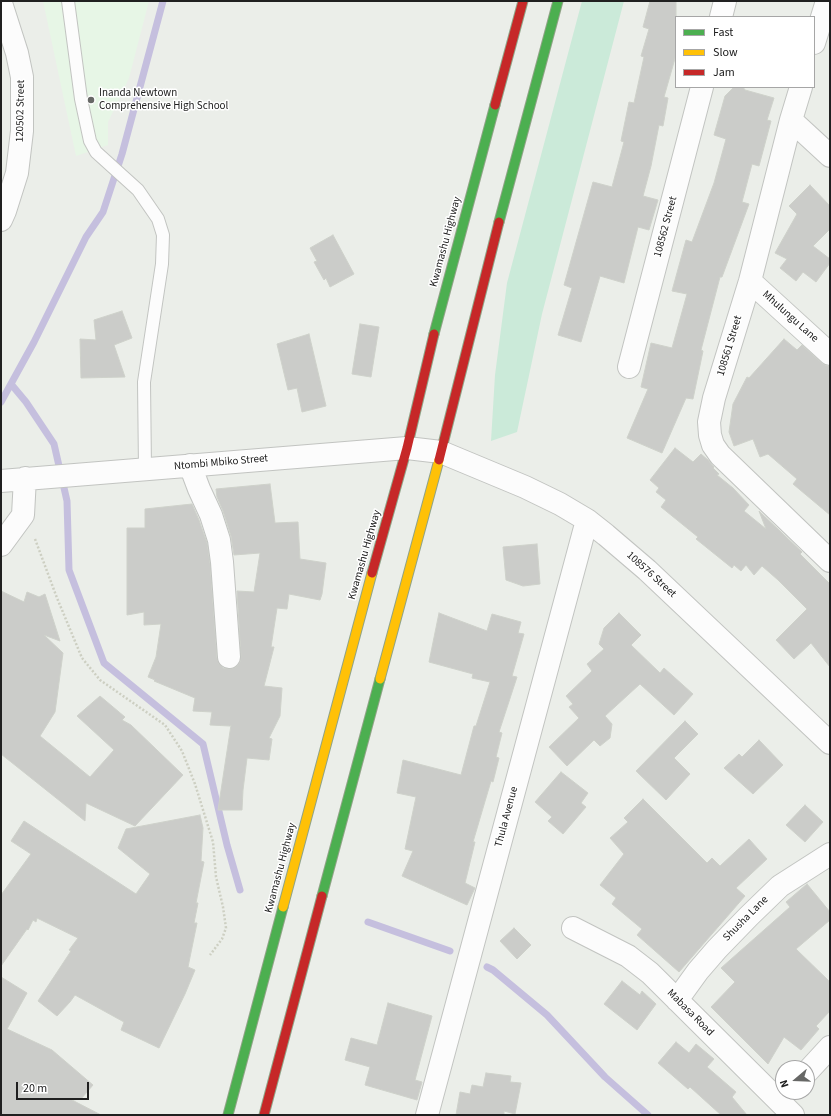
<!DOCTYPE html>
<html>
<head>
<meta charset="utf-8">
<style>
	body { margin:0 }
	#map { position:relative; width:831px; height:1116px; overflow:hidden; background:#ebeee9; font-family:"Source Sans 3",sans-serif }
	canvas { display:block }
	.frame { position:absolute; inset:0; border:2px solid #202020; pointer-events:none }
	.legend { position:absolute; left:675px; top:16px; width:140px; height:72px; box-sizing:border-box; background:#fff; border:1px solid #a6a6a6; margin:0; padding:5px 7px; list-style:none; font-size:12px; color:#202020 }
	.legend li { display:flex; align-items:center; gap:8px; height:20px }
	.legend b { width:20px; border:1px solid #a6a6a6 }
	.north { position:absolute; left:775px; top:1060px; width:40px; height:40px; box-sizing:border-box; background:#fff; border:1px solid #a6a6a6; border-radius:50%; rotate:251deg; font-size:11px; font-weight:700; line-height:16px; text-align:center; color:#202020 }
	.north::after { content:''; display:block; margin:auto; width:14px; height:18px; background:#676866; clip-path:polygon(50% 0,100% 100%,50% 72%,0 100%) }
	.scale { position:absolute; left:16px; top:1082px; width:73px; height:18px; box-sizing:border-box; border:2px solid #202020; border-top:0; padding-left:5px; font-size:12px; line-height:14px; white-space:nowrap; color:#202020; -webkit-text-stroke:3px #fff; paint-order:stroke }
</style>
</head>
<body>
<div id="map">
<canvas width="831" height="1116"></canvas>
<div class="frame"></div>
<ul class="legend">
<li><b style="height:5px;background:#4caf50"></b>Fast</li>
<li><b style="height:5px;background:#ffc107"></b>Slow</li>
<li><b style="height:5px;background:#c62828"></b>Jam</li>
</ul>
<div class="north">N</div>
<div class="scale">20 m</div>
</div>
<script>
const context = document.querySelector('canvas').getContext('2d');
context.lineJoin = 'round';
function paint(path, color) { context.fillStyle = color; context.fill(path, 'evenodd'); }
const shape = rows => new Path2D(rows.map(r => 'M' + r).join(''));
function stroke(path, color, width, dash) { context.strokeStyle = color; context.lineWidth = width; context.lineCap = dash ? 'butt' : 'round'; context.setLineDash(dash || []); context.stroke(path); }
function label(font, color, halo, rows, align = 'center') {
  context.font = font + ' "Source Sans 3",sans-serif'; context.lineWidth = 3; context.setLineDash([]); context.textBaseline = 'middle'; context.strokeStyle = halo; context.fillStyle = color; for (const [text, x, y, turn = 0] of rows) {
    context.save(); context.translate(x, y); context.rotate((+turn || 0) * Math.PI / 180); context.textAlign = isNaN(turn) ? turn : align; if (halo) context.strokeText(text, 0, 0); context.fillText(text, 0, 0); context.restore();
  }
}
paint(shape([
	[43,1,149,1,129,78,108,122,108,145,76,156]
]), '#e7f6e6');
paint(shape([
	[582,1,624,1,542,314,517,432,491,441,495,375,507,283]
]), '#cbead9');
stroke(shape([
	[11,384,26,402,54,444,67,501,69,570,104,663,203,744,227,845,240,890],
	[1,402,34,342,86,237,103,212,122,154,163,1],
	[368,922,450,951],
	[487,967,493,970,547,1015,605,1077,648,1115]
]), '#c5bfde', 7);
const building = shape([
	[650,1,676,1,676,55,664,97,668,98,663,126,659,125,651,166,643,196,658,200,649,230,638,227,624,283,600,276,581,342,558,335,572,288,564,285,593,182,612,187,624,142,621,141,629,102,634,103,644,57,641,56,649,29,643,27,650,1],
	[734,87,743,87,745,90,774,98,767,120,771,121,759,166,752,164,742,202,749,204,722,277,720,277,701,350,703,351,693,399,686,398,662,453,627,438,648,389,641,387,651,343,672,348,687,294,672,291,686,240,692,242,714,183,726,139,714,135,725,96,734,87],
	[810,185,830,206,830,229,813,246,830,259,830,263,816,282,803,272,796,281,780,268,787,259,775,253,797,214,789,206,810,185],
	[333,235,354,274,330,287,326,278,324,280,314,262,317,261,310,248,333,235],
	[122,311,132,338,114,345,125,377,81,378,80,339,96,340,94,320,122,311],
	[360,324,379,327,371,377,352,374,360,324],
	[309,334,326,406,302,412,297,388,288,390,277,344,309,334],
	[784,339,797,350,802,345,822,363,827,366,830,366,830,515,793,484,797,479,768,454,760,457,753,439,734,446,729,432,733,404,747,377,749,378,784,339],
	[675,448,693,462,701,454,708,460,714,467,713,468,719,474,717,475,733,488,749,505,744,511,766,529,759,511,802,552,800,554,830,584,830,667,811,643,794,659,776,640,807,609,778,580,762,566,754,575,746,565,741,571,734,565,732,568,696,539,698,537,661,507,666,500,656,492,659,488,650,480,675,448],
	[270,484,275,523,298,522,300,559,326,563,322,594,320,600,289,594,287,609,277,608,271,647,274,647,264,686,282,688,280,716,269,738,272,739,269,760,247,758,243,790,242,810,218,810,231,725,230,726,210,725,212,712,193,711,195,698,154,681,155,680,148,677,156,657,161,624,144,625,144,612,127,615,127,528,145,528,145,509,192,504,199,520,207,543,210,563,217,658,219,664,223,668,230,669,236,667,240,662,241,656,237,591,254,592,260,553,234,555,231,536,223,511,217,497,216,489,270,484],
	[537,544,540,584,523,586,506,580,503,547,537,544],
	[1,591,24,602,27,592,39,597,45,594,60,641,44,635,63,653,55,712,40,736,90,777,114,750,77,716,100,696,125,717,122,720,131,725,183,775,135,826,86,803,85,821,1,754,1,591],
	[439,613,487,631,492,614,521,622,518,633,524,634,512,676,517,677,499,732,502,733,496,757,499,758,493,782,491,781,473,842,475,842,465,883,475,888,467,905,402,876,413,851,405,849,416,797,397,793,403,760,461,775,474,726,476,726,490,682,472,678,473,674,429,662,439,613],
	[619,613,641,635,631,645,660,673,664,668,693,694,674,715,640,684,605,716,612,724,610,738,600,746,594,740,567,766,549,747,579,718,569,707,573,704,566,696,592,671,587,664,604,649,599,644,604,628,619,613],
	[685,721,698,734,674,758,690,774,666,800,636,771,685,721],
	[759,740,783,765,753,794,724,768,739,754,742,757,759,740],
	[561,772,588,793,581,803,586,807,563,834,548,821,552,817,535,802,561,772],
	[643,799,707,863,712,858,720,866,749,839,767,859,736,888,745,896,679,972,637,935,642,929,612,904,616,898,600,885,624,854,610,838,628,822,624,818,643,799],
	[805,805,823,822,805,842,786,825,805,805],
	[200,815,203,828,201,861,204,862,196,903,198,903,194,923,197,923,188,967,195,970,185,994,159,1048,121,1030,124,1022,75,995,70,1002,57,1016,38,1001,71,951,69,950,78,938,37,918,36,922,33,920,28,930,27,929,1,966,1,895,31,854,11,841,24,821,136,894,150,874,118,848,126,829,200,815],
	[807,884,830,912,830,920,796,949,830,982,830,1011,816,1026,819,1029,801,1050,784,1037,768,1064,711,1007,735,982,721,968,790,907,786,902,807,884],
	[514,928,531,945,517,959,500,941,514,928],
	[1,977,27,993,7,1029,52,1050,93,1085,81,1099,72,1100,101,1115,1,1115,1,977],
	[622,981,640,995,642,991,656,1004,637,1030,604,1004,622,981],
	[388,1003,432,1016,415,1080,422,1082,417,1100,365,1085,370,1067,345,1060,351,1038,377,1045,388,1003],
	[676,1042,689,1053,696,1044,714,1059,707,1067,736,1092,732,1097,747,1115,721,1115,690,1087,688,1089,658,1063,676,1042],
	[486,1073,511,1076,510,1082,521,1083,515,1114,504,1111,504,1115,456,1115,460,1092,470,1094,472,1085,483,1087,486,1073]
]);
paint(building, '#cbccc9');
stroke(building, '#ced1ca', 1);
const lane = shape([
	[68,1,81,99,90,141,96,152,138,190,158,219,163,235,162,264,144,382,145,469]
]);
const street = shape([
	[1,3,17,53,22,77,22,131,17,173,5,211,1,220],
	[721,17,725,1],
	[814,43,827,1],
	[801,87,791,120,750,281,714,398,709,422,710,435,713,445,720,455,830,561],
	[791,120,830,156],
	[750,281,830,354],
	[629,367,702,87],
	[190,465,199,489,211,515,219,540,222,562,229,657],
	[1,481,407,448,441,452,525,487,560,504,587,520,606,535,647,570,830,743],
	[1,545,23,515,25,478],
	[573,928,628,956,650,973,793,1115],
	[677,1000,698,971,717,949,749,916,780,886,830,854],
	[807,1072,830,1047],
	[427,1115,587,520]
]);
const fast = shape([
	[499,222,558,1],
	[434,334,495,105],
	[322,896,380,679],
	[228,1115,283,907]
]);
const slow = shape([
	[380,679,439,460],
	[283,907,372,573]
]);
const jam = shape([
	[495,105,523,1],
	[439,460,499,222],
	[372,573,407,448,434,334],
	[264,1115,322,896]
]);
stroke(lane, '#c2c4c1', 14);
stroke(street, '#c2c4c1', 24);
stroke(fast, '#90a387', 11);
stroke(slow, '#90a387', 11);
stroke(jam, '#90a387', 11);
stroke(shape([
	[35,539,57,598,82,658,100,680,165,725,182,751,195,784,213,842,216,877,223,907,226,928,222,939,210,955]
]), '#cdcfc2', 2.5, [2, 2]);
stroke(lane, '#fcfcfc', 12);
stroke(street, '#fcfcfc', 22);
stroke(fast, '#4caf50', 9);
stroke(slow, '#ffc107', 9);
stroke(jam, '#c62828', 9);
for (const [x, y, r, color] of [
	[91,100,4,"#676866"]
]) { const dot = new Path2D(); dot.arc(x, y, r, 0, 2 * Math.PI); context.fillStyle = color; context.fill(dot); stroke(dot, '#fff', 1.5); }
label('11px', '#202020', '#fff', [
	["Inanda Newtown",99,94],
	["Comprehensive High School",99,107]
], 'left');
label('11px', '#202020', '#fff', [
	["120502 Street",21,111,-89],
	["108562 Street",666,227,-75],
	["Kwamashu Highway",446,242,-75],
	["Mhulungu Lane",790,317,42],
	["108561 Street",730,346,-73],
	["Ntombi Mbiko Street",221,463,-5],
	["Kwamashu Highway",365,555,-74],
	["108576 Street",651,575,42],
	["Thula Avenue",507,817,-75],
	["Kwamashu Highway",281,868,-75],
	["Shusha Lane",746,919,-45],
	["Mabasa Road",690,1013,45]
]);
</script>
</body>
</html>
